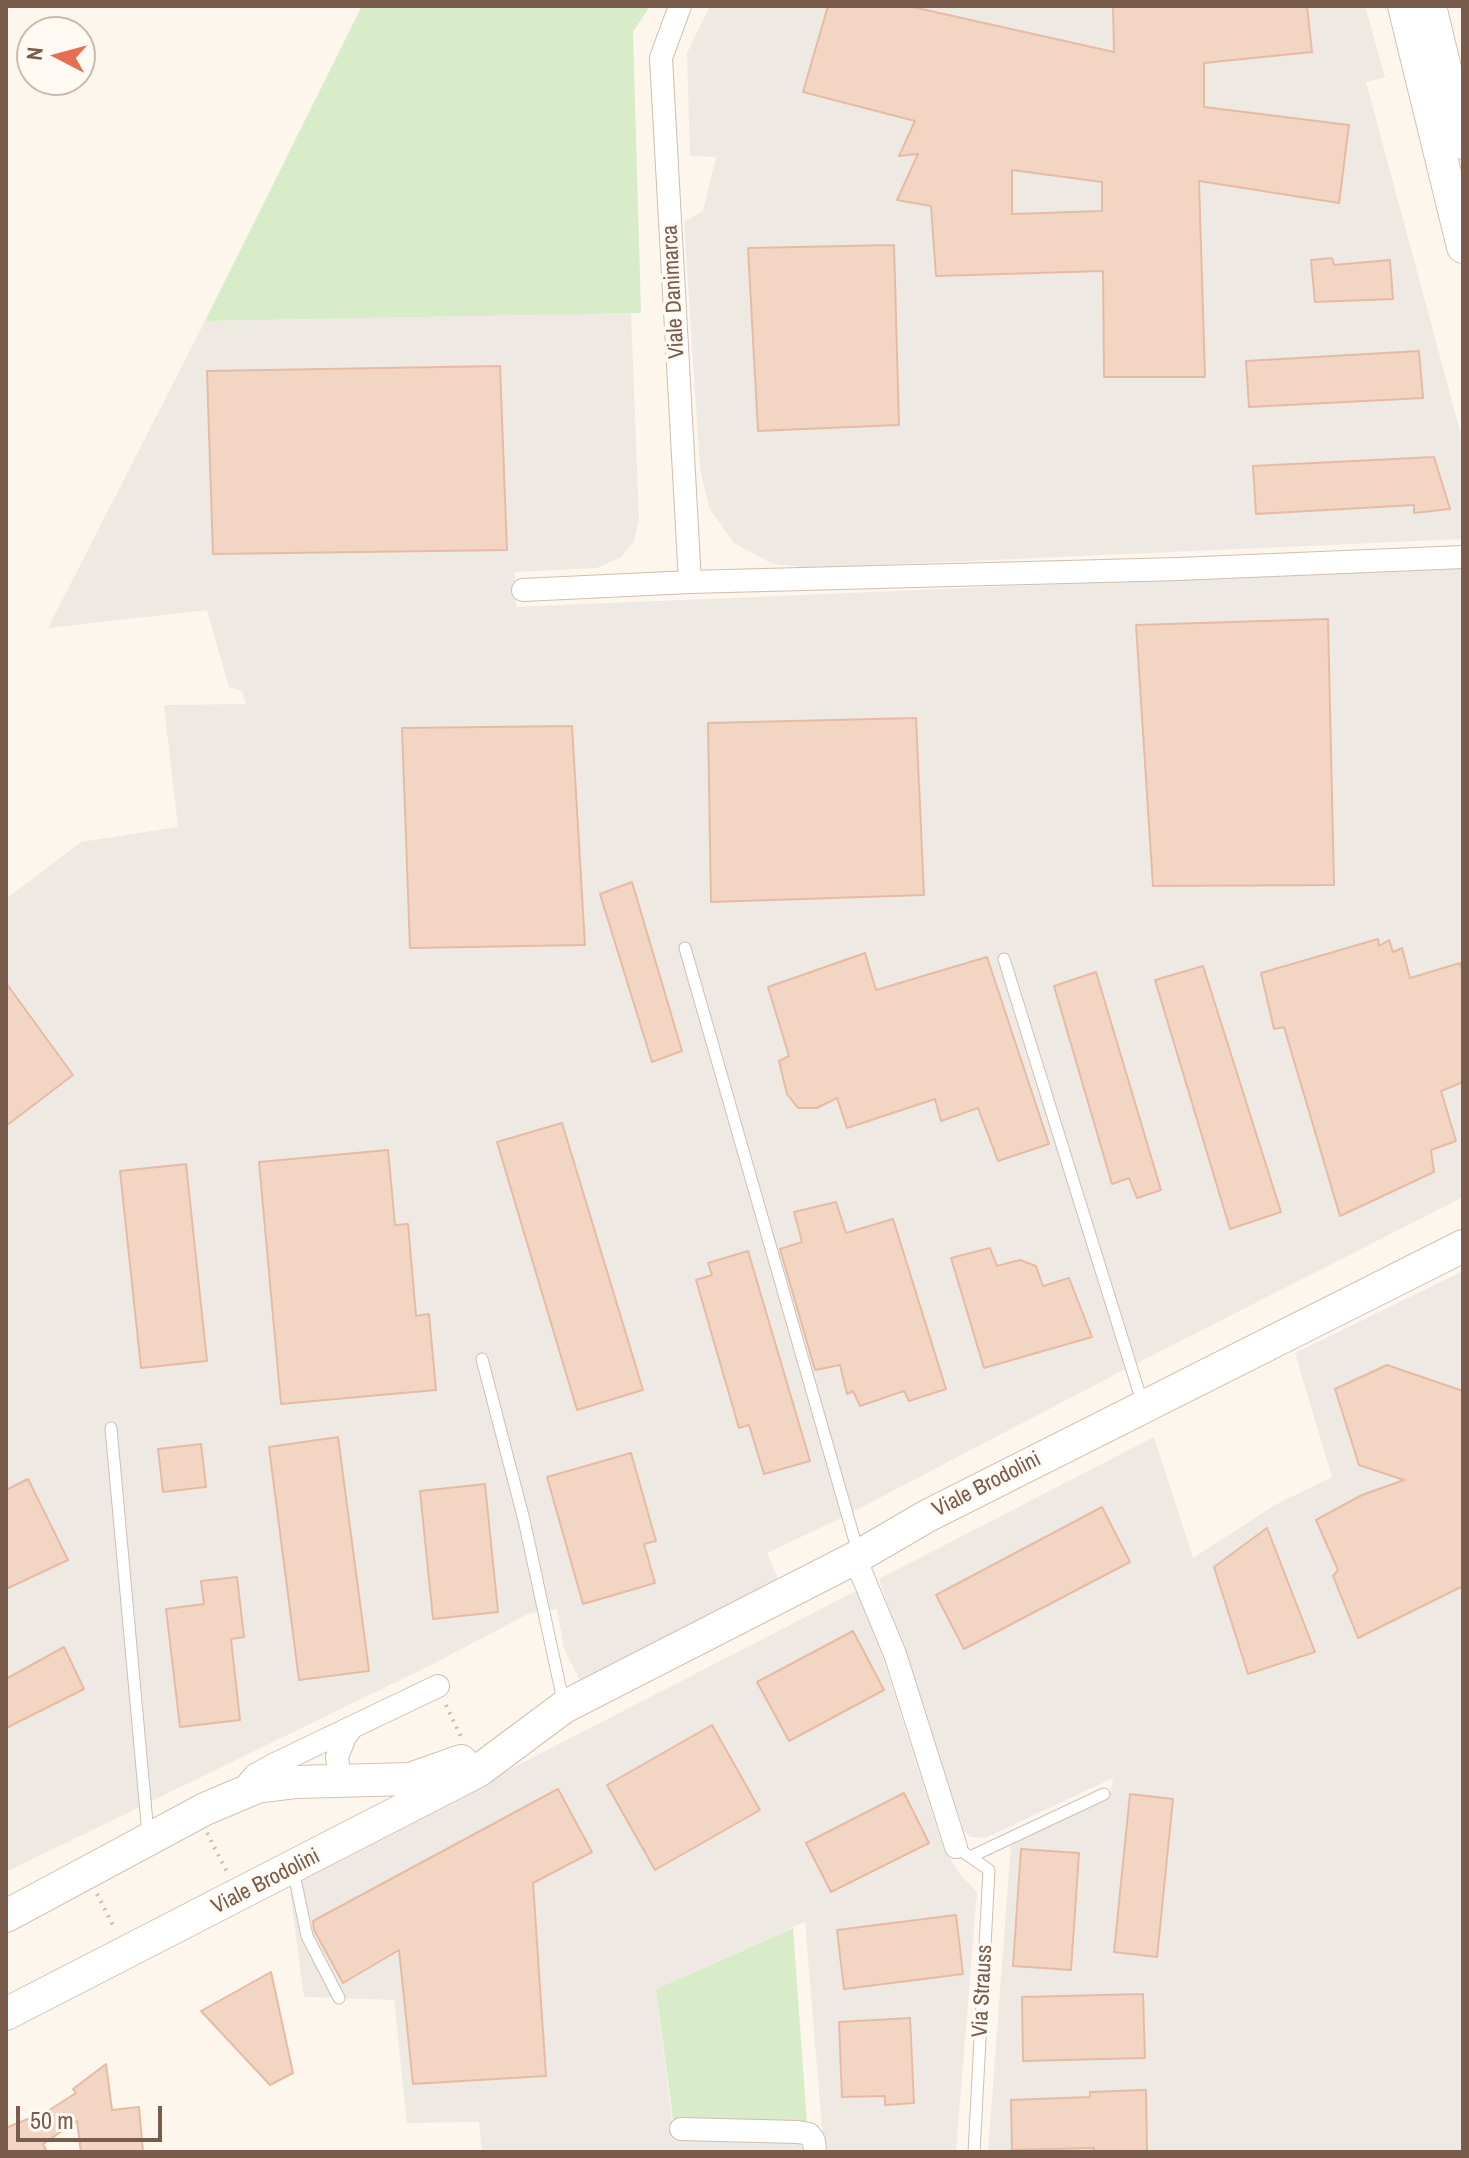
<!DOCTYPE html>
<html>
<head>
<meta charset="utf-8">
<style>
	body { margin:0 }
	#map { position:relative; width:1469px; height:2158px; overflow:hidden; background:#fdf6ec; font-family:"Archivo Narrow",sans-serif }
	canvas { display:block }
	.frame { position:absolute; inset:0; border:8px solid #7a5c4d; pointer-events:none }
	.north { position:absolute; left:16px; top:16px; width:80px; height:80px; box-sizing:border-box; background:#fffaf3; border:2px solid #cabbb1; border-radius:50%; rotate:276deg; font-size:22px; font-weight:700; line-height:32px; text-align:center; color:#7a5c4d }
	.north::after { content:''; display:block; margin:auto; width:28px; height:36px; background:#e76f51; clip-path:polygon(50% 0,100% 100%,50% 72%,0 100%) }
	.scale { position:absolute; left:16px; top:2106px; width:146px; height:36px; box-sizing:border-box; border:4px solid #7a5c4d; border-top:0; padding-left:10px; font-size:24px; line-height:28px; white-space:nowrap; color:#7a5c4d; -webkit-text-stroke:6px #fffaf3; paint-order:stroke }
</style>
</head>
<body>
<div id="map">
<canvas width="1469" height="2158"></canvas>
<div class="frame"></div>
<div class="north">N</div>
<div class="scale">50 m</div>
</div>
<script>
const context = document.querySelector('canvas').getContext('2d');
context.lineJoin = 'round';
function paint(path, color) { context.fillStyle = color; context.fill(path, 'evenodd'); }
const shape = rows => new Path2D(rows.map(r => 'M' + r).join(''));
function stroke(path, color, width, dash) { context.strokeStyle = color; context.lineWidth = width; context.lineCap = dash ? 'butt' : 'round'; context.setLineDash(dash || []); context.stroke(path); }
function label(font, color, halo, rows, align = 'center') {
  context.font = font + ' "Archivo Narrow",sans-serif'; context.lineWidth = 7; context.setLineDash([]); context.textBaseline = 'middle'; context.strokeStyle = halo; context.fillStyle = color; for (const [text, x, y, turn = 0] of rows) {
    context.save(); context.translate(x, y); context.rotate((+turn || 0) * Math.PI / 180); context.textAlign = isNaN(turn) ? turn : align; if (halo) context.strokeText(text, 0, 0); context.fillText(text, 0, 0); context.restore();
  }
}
paint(shape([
	[710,6,1365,6,1385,77,1366,82,1463,442,1463,539,813,568,773,564,734,543,709,508,700,468,684,222,703,211,716,157,690,156,687,53],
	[631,313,639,519,634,541,621,557,597,568,515,572,516,607,1463,567,1463,1197,1114,1375,841,1518,767,1553,779,1581,583,1686,564,1649,557,1609,528,1614,433,1664,6,1872,6,899,81,842,178,827,164,705,246,704,242,691,229,687,207,610,48,628,205,321],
	[1463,1271,1463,2152,988,2152,1011,1844,1110,1797,1113,1778,985,1838,970,1837,964,1831,879,1579,1154,1437,1193,1558,1275,1505,1332,1477,1295,1353],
	[858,1590,878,1643,943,1847,959,1873,977,1892,956,2152,824,2152,805,1922,656,1989,674,2138,798,2141,806,2152,482,2152,479,2122,407,2123,394,2000,304,1997,289,1883]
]), '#efe9e4');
paint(shape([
	[362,6,650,6,633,32,641,313,205,321],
	[793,1928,807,2123,673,2120,656,1989]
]), '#d8ecc9');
const building = shape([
	[828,6,908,6,1114,52,1113,6,1307,6,1312,52,1204,63,1204,107,1349,125,1339,203,1199,181,1205,377,1104,377,1103,271,936,276,931,206,897,200,918,154,899,156,915,121,803,92,828,6],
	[1012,170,1102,182,1102,211,1012,214,1012,170],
	[894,245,899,425,758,431,748,248,894,245],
	[1332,258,1334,265,1390,260,1393,299,1315,302,1311,260,1332,258],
	[1419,351,1423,398,1249,407,1246,361,1419,351],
	[500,366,507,550,213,554,207,371,500,366],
	[1434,457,1450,509,1414,513,1414,505,1256,514,1253,466,1434,457],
	[1328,619,1334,885,1153,886,1136,625,1328,619],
	[916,718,924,895,711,902,708,723,916,718],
	[572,726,585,945,410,948,402,728,572,726],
	[632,882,682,1051,652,1062,600,894,632,882],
	[1378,939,1379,946,1389,940,1393,952,1402,948,1410,978,1460,963,1463,974,1463,1082,1441,1091,1456,1141,1431,1150,1434,1172,1340,1216,1284,1027,1274,1029,1261,973,1378,939],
	[865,953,876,990,987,957,1049,1144,998,1161,978,1108,941,1121,935,1099,847,1128,837,1098,817,1108,798,1108,787,1094,779,1061,789,1056,768,987,865,953],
	[1203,966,1281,1212,1230,1229,1155,980,1203,966],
	[1096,972,1161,1190,1137,1198,1129,1178,1112,1184,1054,986,1096,972],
	[6,983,73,1075,6,1126,6,983],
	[562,1123,643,1390,577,1410,497,1142,562,1123],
	[388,1150,395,1225,408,1224,416,1316,429,1314,436,1390,281,1404,259,1162,388,1150],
	[186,1164,207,1361,141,1368,120,1171,186,1164],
	[836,1202,846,1233,893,1219,946,1389,909,1401,904,1391,860,1406,853,1391,847,1394,840,1365,815,1370,780,1249,802,1242,794,1212,836,1202],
	[990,1248,997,1266,1020,1260,1036,1266,1043,1286,1069,1278,1092,1337,984,1368,951,1258,990,1248],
	[748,1251,810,1461,764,1474,749,1425,739,1428,696,1280,712,1275,708,1263,748,1251],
	[1387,1365,1463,1391,1463,1586,1358,1638,1333,1576,1338,1570,1316,1520,1362,1495,1404,1480,1359,1465,1335,1389,1387,1365],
	[338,1437,369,1671,299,1680,269,1447,338,1437],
	[201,1444,206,1487,163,1492,158,1449,201,1444],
	[631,1453,656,1541,644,1544,655,1583,583,1604,547,1477,631,1453],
	[28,1479,68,1560,6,1589,6,1490,28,1479],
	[485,1484,498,1612,433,1619,420,1491,485,1484],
	[1102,1507,1130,1562,964,1649,936,1595,1102,1507],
	[1267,1528,1315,1652,1248,1674,1214,1567,1267,1528],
	[237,1577,244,1637,231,1639,240,1720,180,1727,166,1609,204,1604,201,1581,237,1577],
	[853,1631,884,1690,789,1741,757,1682,853,1631],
	[64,1647,84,1689,6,1728,6,1679,64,1647],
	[712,1725,760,1810,655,1870,607,1785,712,1725],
	[558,1789,592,1852,533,1883,546,2076,413,2084,399,1950,343,1983,314,1930,313,1921,558,1789],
	[904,1793,929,1843,831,1892,806,1843,904,1793],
	[1130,1794,1173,1799,1157,1957,1114,1952,1130,1794],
	[1021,1849,1079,1853,1071,1970,1013,1966,1021,1849],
	[956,1915,963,1974,844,1989,837,1930,956,1915],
	[271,1972,293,2073,270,2085,201,2011,271,1972],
	[1143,1994,1145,2058,1023,2061,1022,1997,1143,1994],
	[910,2018,914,2103,885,2105,885,2096,842,2097,839,2022,910,2018],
	[106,2064,112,2110,139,2107,143,2152,81,2152,77,2121,43,2144,47,2152,6,2152,6,2128,30,2118,32,2121,76,2093,73,2089,106,2064],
	[1146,2090,1147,2152,1094,2152,1094,2148,1012,2150,1011,2100,1090,2097,1090,2092,1146,2090]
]);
paint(building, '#f3d5c3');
stroke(building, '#e6bba3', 2);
const lane = shape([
	[685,948,858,1552],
	[1004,959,1143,1405],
	[482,1359,524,1520,564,1705],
	[111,1428,148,1834],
	[956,1847,989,1870,974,2152],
	[970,1857,1104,1794],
	[293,1869,307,1936,339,1998]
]);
const street = shape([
	[680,6,661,58,690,582],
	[523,590,690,582,1178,569,1463,557],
	[855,1558,895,1654,956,1847],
	[340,1781,337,1757,345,1737,351,1729],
	[244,1788,255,1775,275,1764,438,1686],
	[681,2129,798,2132,809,2134,814,2141,815,2152]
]);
const secondary = shape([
	[1404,6,1463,247],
	[1430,6,1463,143],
	[6,1916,205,1809,257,1787,296,1782,410,1779,461,1761],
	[6,2014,478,1771,564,1707,855,1558,929,1515,1463,1246]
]);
stroke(lane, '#d1beb0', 13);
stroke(street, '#d1beb0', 24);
stroke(secondary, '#d6c0b0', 34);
stroke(shape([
	[446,1705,461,1737],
	[207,1833,227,1872],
	[97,1894,115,1929]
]), '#d9b8a5', 4, [2, 6]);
stroke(lane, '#fff', 11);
stroke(street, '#fff', 22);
stroke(secondary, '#fff', 32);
label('22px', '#7a5c4d', '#fffaf3', [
	["Viale Danimarca",674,292,-93],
	["Viale Brodolini",987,1485,-27],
	["Viale Brodolini",266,1882,-27],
	["Via Strauss",983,1991,-87]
]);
</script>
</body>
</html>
